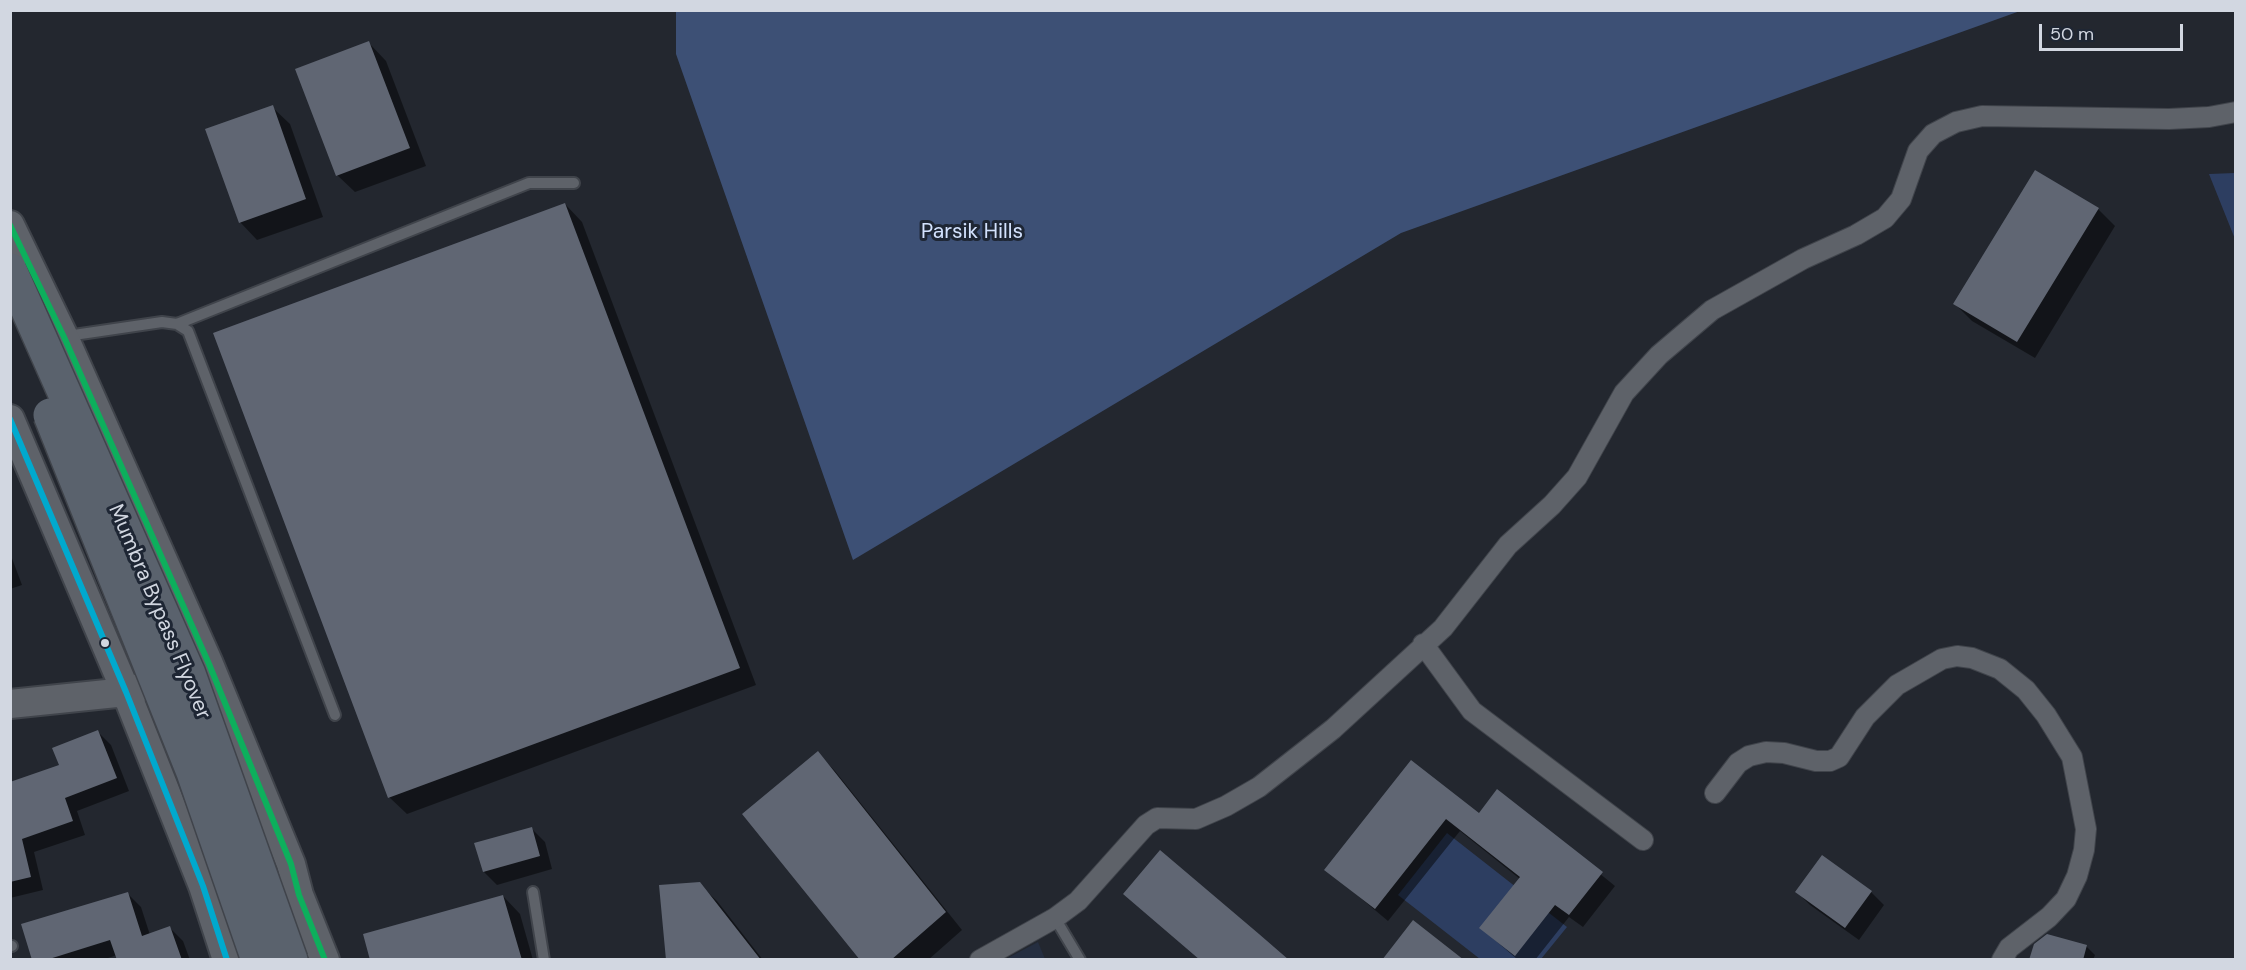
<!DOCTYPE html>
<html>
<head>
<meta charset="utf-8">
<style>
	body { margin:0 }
	#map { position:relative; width:2246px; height:970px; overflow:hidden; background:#23272f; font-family:"DM Sans",sans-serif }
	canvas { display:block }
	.frame { position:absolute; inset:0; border:12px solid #d2d7e1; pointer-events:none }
	.scale { position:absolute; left:2039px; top:24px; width:144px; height:27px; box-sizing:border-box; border:3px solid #d2d7e1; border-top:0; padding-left:8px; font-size:18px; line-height:21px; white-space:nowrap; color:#d2d7e1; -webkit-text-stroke:4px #1e2634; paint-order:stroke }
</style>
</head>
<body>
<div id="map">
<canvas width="2246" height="970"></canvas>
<div class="frame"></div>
<div class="scale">50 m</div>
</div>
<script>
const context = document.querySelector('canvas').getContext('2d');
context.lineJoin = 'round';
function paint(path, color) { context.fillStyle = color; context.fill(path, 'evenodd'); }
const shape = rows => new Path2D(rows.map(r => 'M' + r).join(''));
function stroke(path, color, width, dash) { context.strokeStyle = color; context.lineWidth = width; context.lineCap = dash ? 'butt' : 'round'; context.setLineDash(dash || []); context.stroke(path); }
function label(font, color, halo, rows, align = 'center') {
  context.font = font + ' "DM Sans",sans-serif'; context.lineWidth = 6; context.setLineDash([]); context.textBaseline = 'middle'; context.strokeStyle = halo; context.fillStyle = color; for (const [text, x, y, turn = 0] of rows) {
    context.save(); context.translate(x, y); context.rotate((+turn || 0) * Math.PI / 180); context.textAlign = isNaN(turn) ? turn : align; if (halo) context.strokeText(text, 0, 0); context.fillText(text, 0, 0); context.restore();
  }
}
paint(shape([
	[1038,942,1045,959,1006,959]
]), '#252e40');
paint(shape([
	[2235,173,2236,173,2235,239,2209,174],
	[1447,833,1567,927,1541,959,1480,959,1398,895]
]), '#2d3e61');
paint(shape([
	[676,11,676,10,2020,11,1401,233,853,560,676,54]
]), '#3d5075');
paint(shape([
	[369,43,386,61,426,166,355,192,337,175],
	[272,107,290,124,323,217,257,240,240,222],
	[565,204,582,222,756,685,407,814,389,797],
	[2098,209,2115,226,2035,358,1972,321,1955,304],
	[10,553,22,585,10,589],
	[98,732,111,745,129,791,77,811,85,835,34,852,43,890,10,898,10,785,61,766],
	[818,753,835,771,962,930,928,960,862,960],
	[1412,762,1479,815,1498,791,1615,886,1583,927,1569,917,1535,960,1518,960,1481,928,1520,879,1460,831,1388,921,1327,870],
	[532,829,545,842,552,869,497,885,484,872],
	[699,884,717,901,763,960,667,960],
	[1797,892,1871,892,1884,905,1859,940,1810,905],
	[128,894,141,907,150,935,170,928,183,941,190,960,119,960,117,955,102,960,36,960],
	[503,896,520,914,533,960,372,960],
	[2086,946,2095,955,2093,960,2031,960]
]), '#0007');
paint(shape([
	[369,41,410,148,336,176,295,69],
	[273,105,306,199,239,223,205,129],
	[2035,170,2099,208,2017,342,1953,304],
	[565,203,740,668,388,798,213,333],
	[98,730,117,778,65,798,73,821,22,839,31,877,10,882,10,782,59,765,52,748],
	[818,751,946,912,891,960,860,960,742,814],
	[1411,760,1479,813,1497,789,1603,872,1569,915,1555,905,1515,956,1479,928,1520,877,1446,819,1375,909,1324,870],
	[532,827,540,856,483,872,474,843],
	[1160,850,1259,934,1289,960,1200,960,1123,894],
	[1822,855,1872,891,1845,928,1795,892],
	[700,882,761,960,666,960,659,885],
	[128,892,142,936,170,926,182,960,117,960,110,940,46,960,32,960,21,924],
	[503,895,522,960,370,960,363,934],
	[1413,920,1464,960,1382,960],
	[2047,934,2087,945,2083,960,2029,960,2034,944]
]), '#606673');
const lane = shape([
	[177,324,529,183,574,183],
	[67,336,162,322,177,324,188,331,335,715],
	[533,892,544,960],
	[1055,918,1080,960],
	[10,946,12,946]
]);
const street = shape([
	[1423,644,1472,711,1643,840],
	[1715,793,1738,763,1749,756,1766,752,1784,753,1816,761,1830,761,1839,757,1865,717,1897,685,1942,659,1957,656,1972,658,2000,669,2026,690,2046,715,2072,757,2086,829,2084,850,2077,876,2066,899,2049,917,2009,948,2002,960],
	[980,960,1055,918,1078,901,1146,825,1157,818,1196,819,1226,806,1259,787,1333,729,1443,628,1508,545,1552,505,1577,477,1624,393,1659,355,1712,310,1803,259,1856,235,1885,218,1901,199,1918,151,1933,134,1956,122,1982,116,2169,119,2209,117,2236,112]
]);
const secondary = shape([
	[10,225,64,337,209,664,291,864,299,895,325,960],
	[10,419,126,692,203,886,227,960],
	[10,704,126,692,142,687]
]);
stroke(lane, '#40444b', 14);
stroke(street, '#40444b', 22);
stroke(secondary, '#40444b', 32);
stroke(lane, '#5e6269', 10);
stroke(street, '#5e6269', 20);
stroke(secondary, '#5e6269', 28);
const highwayBridge = shape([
	[10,270,189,674,291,960],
	[50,415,193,772,258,960]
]);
stroke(highwayBridge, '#40444b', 36, []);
stroke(highwayBridge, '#5a626d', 33);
stroke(shape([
	[10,225,64,337,209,664,291,864,299,895,325,960]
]), '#0daf5c', 6);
stroke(shape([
	[10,419,126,692,203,886,227,960]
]), '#00a9ce', 6);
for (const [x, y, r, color] of [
	[105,643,5,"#d2d7e1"]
]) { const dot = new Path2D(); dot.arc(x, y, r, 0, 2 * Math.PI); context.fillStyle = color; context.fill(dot); stroke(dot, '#1e2634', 2); }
label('21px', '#d3e2fe', '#1e2634', [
	["Parsik Hills",972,232]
]);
label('21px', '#d2d7e1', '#1e2634', [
	["Mumbra Bypass Flyover",159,612,67]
]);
</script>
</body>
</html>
